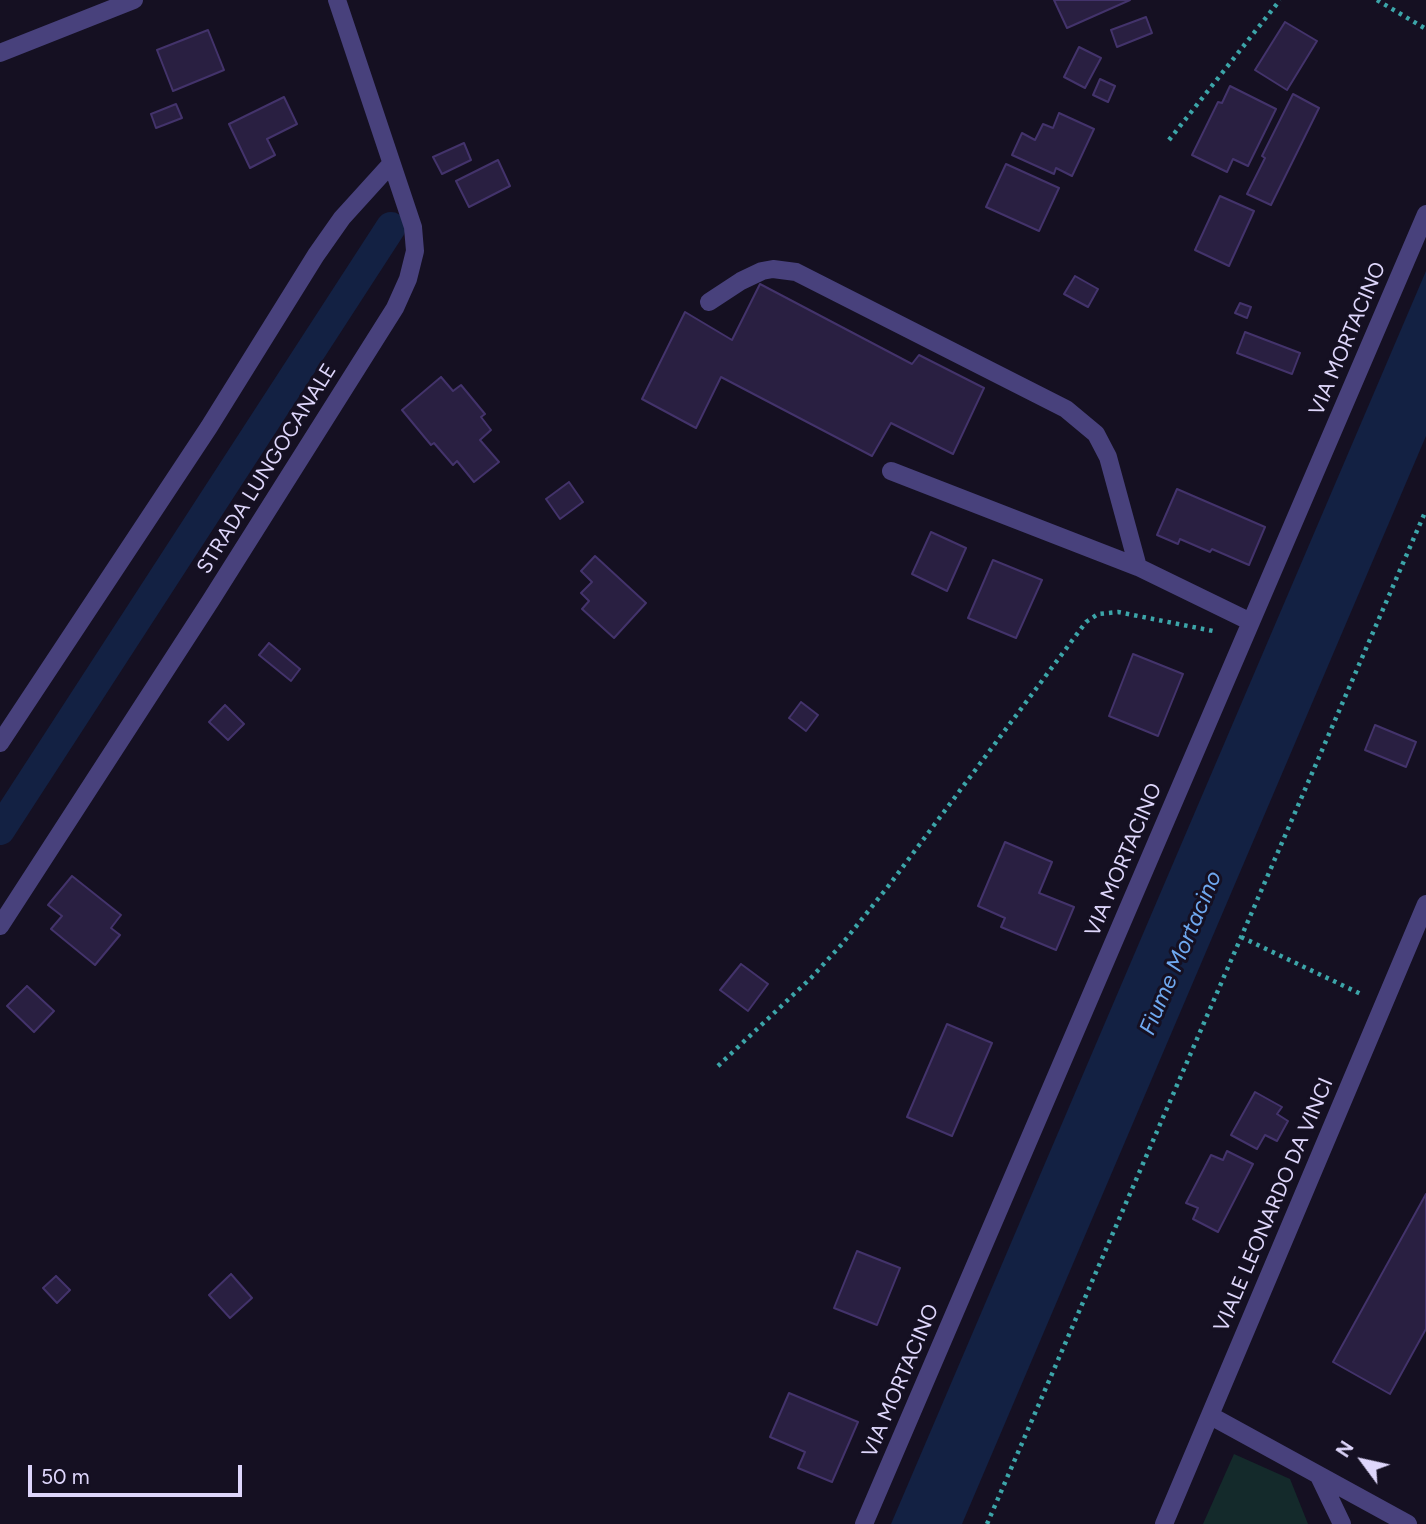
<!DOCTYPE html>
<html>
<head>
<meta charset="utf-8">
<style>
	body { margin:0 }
	#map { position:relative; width:1426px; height:1524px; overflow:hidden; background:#151022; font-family:Figtree,sans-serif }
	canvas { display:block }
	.north { position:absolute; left:1328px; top:1426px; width:70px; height:70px; -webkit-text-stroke:5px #151022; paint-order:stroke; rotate:303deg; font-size:19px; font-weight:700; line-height:28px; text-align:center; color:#ded6fb }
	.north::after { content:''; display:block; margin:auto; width:24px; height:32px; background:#ded6fb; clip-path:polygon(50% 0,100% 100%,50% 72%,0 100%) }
	.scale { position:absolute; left:28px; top:1465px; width:214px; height:32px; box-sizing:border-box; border:4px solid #ded6fb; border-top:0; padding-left:9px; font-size:21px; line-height:24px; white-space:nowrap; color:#ded6fb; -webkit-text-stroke:5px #151022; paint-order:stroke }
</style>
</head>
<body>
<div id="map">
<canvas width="1426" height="1524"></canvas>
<div class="north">N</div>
<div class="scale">50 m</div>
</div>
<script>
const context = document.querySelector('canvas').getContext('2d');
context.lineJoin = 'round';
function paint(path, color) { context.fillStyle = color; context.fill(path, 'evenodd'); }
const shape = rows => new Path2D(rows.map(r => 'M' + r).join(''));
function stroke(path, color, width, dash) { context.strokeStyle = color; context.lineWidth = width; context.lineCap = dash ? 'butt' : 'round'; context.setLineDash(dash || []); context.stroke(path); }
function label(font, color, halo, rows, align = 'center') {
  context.font = font + ' Figtree,sans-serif'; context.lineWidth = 6; context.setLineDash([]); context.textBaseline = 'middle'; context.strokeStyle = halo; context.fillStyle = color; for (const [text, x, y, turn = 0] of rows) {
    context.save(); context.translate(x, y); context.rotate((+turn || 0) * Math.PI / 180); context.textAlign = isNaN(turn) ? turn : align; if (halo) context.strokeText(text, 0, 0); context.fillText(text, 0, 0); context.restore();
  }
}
paint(shape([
	[1234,1454,1290,1479,1308,1524,1203,1524]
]), '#142a2b');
paint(shape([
	[1426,271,1426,436,962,1524,891,1524]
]), '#132143');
stroke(shape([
	[0,830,391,227]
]), '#132143', 30);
const building = shape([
	[1054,0,1130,0,1067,28,1054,0],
	[1146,17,1152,33,1117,47,1111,30,1146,17],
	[1285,22,1317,41,1287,90,1255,70,1285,22],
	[208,30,224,70,173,91,157,50,208,30],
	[1079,47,1101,58,1085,88,1064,77,1079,47],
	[1100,79,1115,86,1108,102,1093,95,1100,79],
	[1230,86,1276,109,1248,166,1233,159,1227,172,1192,155,1218,102,1222,103,1230,86],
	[1293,94,1319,108,1271,205,1247,194,1265,158,1262,156,1293,94],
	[284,97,297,124,267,139,275,155,250,168,229,124,284,97],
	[176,104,182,118,156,128,151,114,176,104],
	[1059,113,1094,129,1072,176,1056,168,1054,174,1012,155,1022,133,1035,140,1043,124,1053,128,1059,113],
	[464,143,471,160,442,174,433,157,464,143],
	[498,160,510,186,469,207,456,181,498,160],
	[1006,164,1059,188,1039,231,986,207,1006,164],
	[1220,196,1254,211,1229,266,1195,250,1220,196],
	[1075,276,1098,289,1088,307,1064,294,1075,276],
	[760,284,912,364,919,355,984,388,953,454,891,423,872,456,721,377,696,428,642,399,685,312,732,340,760,284],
	[1240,303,1251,307,1247,318,1235,313,1240,303],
	[1245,332,1300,353,1292,374,1237,353,1245,332],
	[441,377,453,391,461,385,485,414,481,417,491,430,480,440,499,462,474,482,457,461,453,465,434,443,431,445,402,410,441,377],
	[569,482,583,502,560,519,546,499,569,482],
	[1177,489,1265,527,1249,565,1212,549,1210,552,1180,539,1178,544,1157,535,1177,489],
	[931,532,966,548,947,591,912,574,931,532],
	[595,556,646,603,614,638,582,609,589,601,581,593,592,582,581,571,595,556],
	[993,560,1042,580,1016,638,968,618,993,560],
	[269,643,300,669,291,681,259,655,269,643],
	[1133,654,1183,674,1158,736,1109,716,1133,654],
	[801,702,818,715,806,731,789,718,801,702],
	[225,705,244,724,228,740,209,722,225,705],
	[1375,725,1416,742,1406,767,1365,750,1375,725],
	[1005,842,1052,862,1039,893,1074,907,1056,950,1001,927,1005,918,978,906,1005,842],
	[72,876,121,915,111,928,120,935,95,965,51,929,62,916,48,905,72,876],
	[741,964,768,984,748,1011,720,990,741,964],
	[27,986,54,1011,34,1032,7,1006,27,986],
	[947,1024,992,1043,952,1136,907,1117,947,1024],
	[1255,1092,1282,1107,1277,1114,1288,1121,1277,1141,1265,1135,1257,1149,1231,1135,1255,1092],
	[1227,1151,1253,1164,1218,1232,1193,1219,1198,1208,1186,1203,1211,1155,1223,1160,1227,1151],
	[1426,1194,1426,1329,1390,1394,1333,1362,1426,1194],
	[857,1251,900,1268,877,1325,834,1308,857,1251],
	[231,1274,252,1298,230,1318,209,1295,231,1274],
	[56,1276,70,1290,57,1303,43,1288,56,1276],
	[789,1393,858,1422,832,1482,798,1468,805,1452,770,1437,789,1393]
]);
paint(building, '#291f41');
stroke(building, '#43336b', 2);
stroke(shape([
	[1377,0,1426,29],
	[1169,140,1280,0],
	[1241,937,1363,995],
	[718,1066,811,978,842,944,890,884,1086,622,1098,614,1118,612,1213,631],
	[987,1524,1426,510]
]), '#3ca5a9', 4.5, [3.5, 5]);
stroke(shape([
	[0,53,134,0],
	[709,302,741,281,762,271,773,269,796,272,1066,409,1096,434,1108,457,1138,567,1251,622],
	[891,471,1138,567],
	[0,743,209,427,316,255,342,218,391,164],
	[0,926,211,600,395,308,408,279,415,251,413,227,337,0],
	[1211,1416,1408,1524],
	[1319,1476,1342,1524],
	[864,1524,1426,214],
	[1164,1524,1426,904]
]), '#48417c', 18);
label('21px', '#ded6fb', '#151022', [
	["VIA MORTACINO",1348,339,-67],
	["STRADA LUNGOCANALE",267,469,-58],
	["VIA MORTACINO",1124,860,-67],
	["VIALE LEONARDO DA VINCI",1274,1205,-67],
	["VIA MORTACINO",901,1381,-67]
]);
label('italic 23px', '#6fa8ef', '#151022', [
	["Fiume Mortacino",1181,953,-67]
]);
</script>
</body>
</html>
